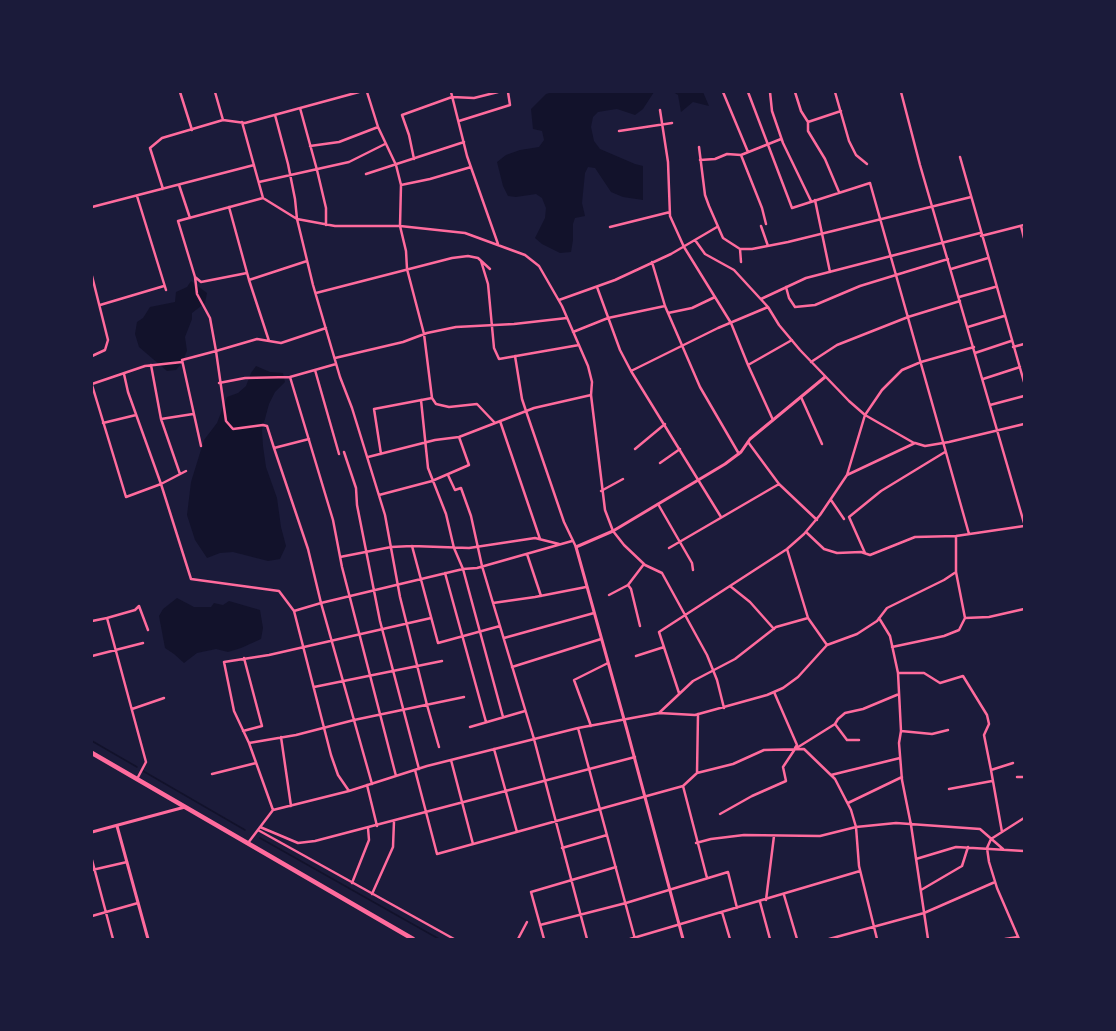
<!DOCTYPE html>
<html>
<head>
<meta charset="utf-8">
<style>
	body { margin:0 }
	#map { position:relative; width:1116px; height:1031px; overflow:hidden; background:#1b1b3a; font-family:Mulish,sans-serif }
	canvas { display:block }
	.frame { position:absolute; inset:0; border:93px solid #1b1b3a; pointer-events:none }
</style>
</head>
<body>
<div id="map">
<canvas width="1116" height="1031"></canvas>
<div class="frame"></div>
</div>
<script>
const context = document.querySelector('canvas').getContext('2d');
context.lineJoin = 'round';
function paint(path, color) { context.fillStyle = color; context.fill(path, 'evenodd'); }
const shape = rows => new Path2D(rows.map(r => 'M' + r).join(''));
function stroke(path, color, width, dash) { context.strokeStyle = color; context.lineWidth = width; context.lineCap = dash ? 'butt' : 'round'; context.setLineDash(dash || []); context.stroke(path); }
paint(shape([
	[553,92,654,92,643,109,635,115,617,109,610,110,598,112,593,117,591,127,594,141,600,149,635,164,643,166,643,200,623,197,611,192,595,168,588,167,585,173,582,203,585,216,575,218,573,224,573,240,571,252,560,253,542,244,535,238,545,218,546,208,542,198,536,194,516,197,508,196,503,186,497,162,506,155,520,150,539,147,544,140,542,131,533,129,531,109,546,94],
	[673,92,703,92,709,106,693,102,681,112,678,95],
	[191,281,207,293,205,303,192,313,192,319,185,337,187,351,181,364,176,370,167,371,139,347,135,334,137,322,143,318,150,307,175,302,176,292,187,287],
	[256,366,270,372,283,373,285,382,275,392,269,404,262,430,263,446,266,467,277,498,281,527,286,546,280,559,268,561,233,552,220,553,207,558,195,540,187,515,191,482,204,440,217,423,227,397,238,393,246,386,251,373],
	[177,598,194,607,211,607,214,603,223,605,229,601,260,610,263,628,261,639,241,648,228,652,216,649,197,653,184,663,174,654,165,648,159,616,163,609]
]), '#12122b');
stroke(shape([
	[92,741,137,767],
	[143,771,245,830],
	[260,838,439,939]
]), '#12122b', 1.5);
stroke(shape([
	[180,92,192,130],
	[215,92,223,120],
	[451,92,467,156,498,244],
	[723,92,748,152],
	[748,92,792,208,870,183,969,534],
	[770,92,772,111,783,143,811,201],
	[795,92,801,111,808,122,841,111],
	[835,92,849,141,856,155,867,164],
	[901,92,920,165,1024,523],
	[300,108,317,170,326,208,326,225],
	[660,110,668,162,670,216,684,247,731,323,748,365],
	[275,115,288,164,295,199,297,219,313,285,340,377,352,408,385,515,400,597,427,705,439,747],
	[459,121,510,105,508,92],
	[242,122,263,198,297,219,335,226,400,226,465,233,525,255,539,266,562,306,588,366,592,382,591,395,605,510,613,531,624,545,645,565,662,573,707,655,717,680,724,708],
	[808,122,808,131,825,159,839,192],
	[378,127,396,165,401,185,430,179,471,167],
	[619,131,672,123],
	[310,146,339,142,378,127,367,92],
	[699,147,705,195,709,206,723,238,740,249,752,249,788,242,971,197],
	[960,157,1024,382],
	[414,159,409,135,402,115,452,97,474,98,498,92],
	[700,160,715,159,727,154,741,155],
	[366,174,464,142],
	[259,182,349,162,385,144],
	[179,185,190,218],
	[163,189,150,148,162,138,223,120,245,123,359,92],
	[137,196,166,290],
	[263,198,178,221,195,277,197,294,210,318,216,351,257,339,281,343,326,328],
	[815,200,830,272],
	[92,207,254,165],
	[229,207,249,280],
	[766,224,762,208,741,155,781,139],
	[761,226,768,246],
	[1021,226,1024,238],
	[610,227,670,212],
	[981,236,1024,225],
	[695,240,705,254,734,270,768,307,779,325,800,350,849,401,865,415,914,443],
	[740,249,741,262],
	[481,261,488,284,494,348,499,359,579,345],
	[652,262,665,306,700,387,739,454],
	[951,269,988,258],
	[92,276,108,340,105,350,92,356],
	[195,277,201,282,247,273],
	[597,287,620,350,631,371,721,517],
	[786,287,789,298,795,307,815,305,860,286,948,259],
	[316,293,452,258,468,256,478,258,490,269],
	[959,297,995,287],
	[761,299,806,278,980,233],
	[559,300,615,280,671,254,717,227],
	[100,305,164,286],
	[668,313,692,308,715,297],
	[968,327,1004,316],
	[573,332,608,318,665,306],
	[269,341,249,280,307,261],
	[1013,347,1024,344],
	[975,353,1011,341],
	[515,356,522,399,526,411,564,522,576,547],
	[335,358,403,342,427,333,456,327,514,324,567,318],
	[811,362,837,345,908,317,960,301],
	[336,364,290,377,333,520,342,567,396,776],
	[151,365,161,419,180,474],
	[315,370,339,454],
	[631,371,718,328,768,307],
	[124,374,128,392,161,484,191,579,279,591,294,611],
	[983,379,1020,367],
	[219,383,245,378,290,377],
	[92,384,145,366,182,362],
	[92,385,126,497,161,484,186,471],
	[801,397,822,444],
	[432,398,436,404,449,407,477,404,495,423],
	[421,400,428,468,446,514,454,548,463,569,477,568,572,541],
	[990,405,1024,396],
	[161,419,193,414],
	[773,420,748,365,792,340],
	[500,421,540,539],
	[103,423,136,415],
	[309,439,274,448,308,549,321,603,372,784],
	[748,442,779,484,817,520],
	[201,446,182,360,216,351,226,421,233,429,263,425,267,426,274,448],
	[635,449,665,424],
	[344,452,356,488,357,505,380,621,419,769],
	[381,454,374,409,432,398,424,334,407,269,406,251,400,226,401,185],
	[368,457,435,440,459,437,534,408,591,395],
	[660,463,680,449],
	[448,475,455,490,461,488,471,516,482,566,493,603],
	[847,475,865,415,882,390,902,370,921,362,974,347],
	[601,491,623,479],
	[379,495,432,481,469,465,459,437],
	[831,500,844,519],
	[658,504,692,563,693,570],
	[806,532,824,549,837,553,861,552,870,555,915,537,956,536,1024,526],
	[412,546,438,643,500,626],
	[669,548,779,484],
	[787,549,808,618,827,645],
	[865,553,849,517,881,491,945,452],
	[527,554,541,596],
	[340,557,391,547,412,546,469,548,535,538,559,544],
	[445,573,486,722],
	[730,586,750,602,774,629],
	[586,587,535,597,493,603,534,739,587,939],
	[609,595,628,585],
	[879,618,890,636,898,673,901,731],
	[965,618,989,617,1024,609],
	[92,621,107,618],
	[640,626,631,589,628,585,644,564],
	[504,638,594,613],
	[892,647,944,636,959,630,965,618,956,572],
	[92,656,143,643],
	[636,656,664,647],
	[512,667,601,639],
	[898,673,924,673,940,683,963,676,987,715,989,724,984,735,991,770],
	[314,687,442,661],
	[774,692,797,745,795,748],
	[679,693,659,632,787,549,804,534,820,515,847,475,915,443,925,446,949,442,1024,424],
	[132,709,164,698],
	[659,713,693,681,735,659,776,627,808,618],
	[835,724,838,719,845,713,863,709,899,694],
	[591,726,574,680,608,663],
	[470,727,525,711],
	[578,728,635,939],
	[243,731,262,726,244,658],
	[281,737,291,806],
	[249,743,296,735,354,720,464,697],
	[494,749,517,832],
	[451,760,473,844],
	[415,770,437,854,683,786,697,773,733,764,764,750,804,749,835,779,851,810,856,827,859,866,877,939],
	[697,773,698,714],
	[212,774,256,763],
	[831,775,900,758],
	[1017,777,1024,777],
	[137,779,146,762,107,618,135,610,139,606,148,630],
	[367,785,377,826],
	[683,786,707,878],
	[949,789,992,781],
	[349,791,338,775,331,755,294,611,321,603,463,569,503,717],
	[848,803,902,777],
	[273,810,249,743,234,711,224,662,269,655,431,618],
	[720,814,752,796,786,781,783,767,795,749,835,724,847,740,859,740],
	[260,827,298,843,315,841,635,757],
	[258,830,454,939],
	[1002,832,991,770,1013,763],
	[248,843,273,810,349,791,427,766,578,728,659,713,695,715,767,695,783,688,798,677,827,645,857,634,877,621,887,608,944,580,956,572,956,536],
	[696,843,711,839,744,835,820,836,856,827,896,823,980,829,1003,849],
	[562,848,607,835],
	[916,859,956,847,1024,851],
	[92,860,113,939],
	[92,870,127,862],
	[352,883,369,840,368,828],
	[921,890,962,866,968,847],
	[372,894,393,847,394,821],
	[784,895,797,939],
	[766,900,774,836],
	[760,902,770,939],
	[722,912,730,939],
	[92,916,138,903],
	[540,925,626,903,728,872,737,908],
	[518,939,527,922],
	[544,939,531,892,616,867],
	[630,939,860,871],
	[829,939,924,913,995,882],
	[928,939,911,825,902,780,899,743,901,731,932,734,948,730],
	[1005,939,1018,937],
	[1019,939,997,888,989,862,987,848,991,839,1024,818]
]), '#ff6b9d', 2.5);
stroke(shape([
	[117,826,148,939],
	[92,832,185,807],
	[683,939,627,730,576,547,613,531,725,464,741,452,750,439,825,377]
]), '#ff6b9d', 3);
stroke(shape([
	[92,753,413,939]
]), '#ff6b9d', 4.5);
</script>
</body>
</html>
